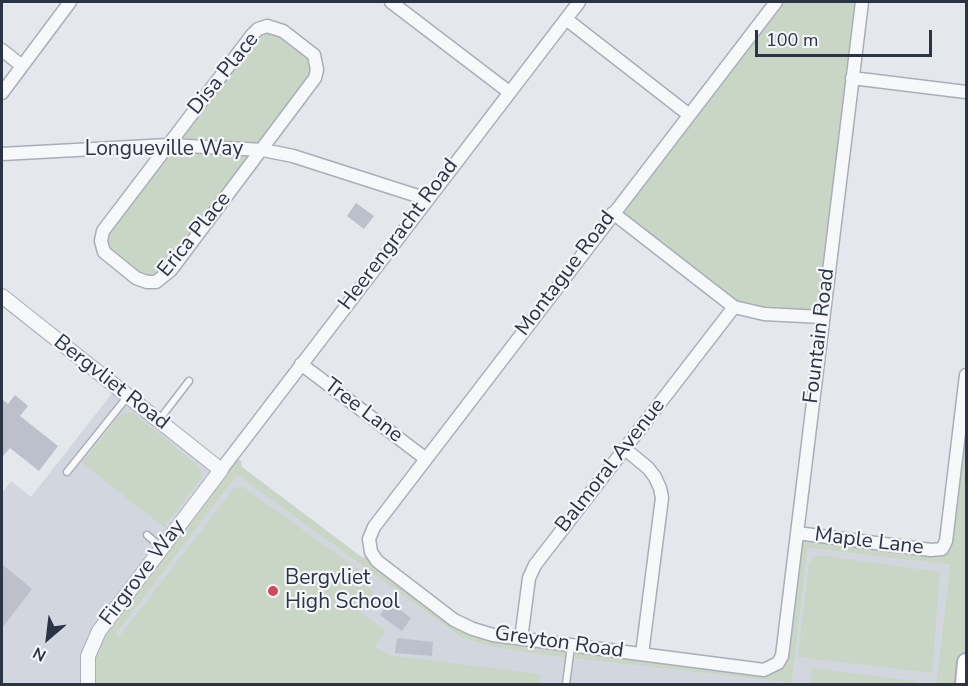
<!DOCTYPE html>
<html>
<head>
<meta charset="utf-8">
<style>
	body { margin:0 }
	#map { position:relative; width:968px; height:686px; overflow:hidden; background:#e4e7ec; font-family:"Nunito Sans",sans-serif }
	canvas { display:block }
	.frame { position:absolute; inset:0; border:3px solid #2b3445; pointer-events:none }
	.north { position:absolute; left:18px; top:608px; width:60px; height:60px; -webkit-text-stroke:4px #f4f6f9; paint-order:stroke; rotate:208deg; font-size:16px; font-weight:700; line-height:24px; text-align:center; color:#2b3445 }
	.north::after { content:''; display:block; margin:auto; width:21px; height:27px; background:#2b3445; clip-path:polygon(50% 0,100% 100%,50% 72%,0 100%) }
	.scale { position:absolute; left:755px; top:30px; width:177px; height:27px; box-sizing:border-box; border:3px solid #2b3445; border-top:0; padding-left:8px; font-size:18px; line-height:21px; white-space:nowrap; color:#2b3445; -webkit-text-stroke:4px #f4f6f9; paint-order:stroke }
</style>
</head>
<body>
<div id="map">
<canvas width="968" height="686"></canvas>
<div class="frame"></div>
<div class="north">N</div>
<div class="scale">100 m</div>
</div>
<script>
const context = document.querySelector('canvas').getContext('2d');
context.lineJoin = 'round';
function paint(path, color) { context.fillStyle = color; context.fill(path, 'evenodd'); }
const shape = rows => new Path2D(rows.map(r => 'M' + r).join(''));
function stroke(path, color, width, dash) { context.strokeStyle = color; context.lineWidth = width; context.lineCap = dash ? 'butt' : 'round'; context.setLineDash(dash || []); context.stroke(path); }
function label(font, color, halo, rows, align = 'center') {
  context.font = font + ' "Nunito Sans",sans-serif'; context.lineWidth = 4.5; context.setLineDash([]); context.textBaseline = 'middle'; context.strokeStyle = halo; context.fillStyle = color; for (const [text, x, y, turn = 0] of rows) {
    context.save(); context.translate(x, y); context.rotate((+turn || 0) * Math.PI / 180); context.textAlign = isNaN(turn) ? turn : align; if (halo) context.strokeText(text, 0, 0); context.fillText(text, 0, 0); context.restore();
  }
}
paint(shape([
	[117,387,221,470,162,548,88,684,2,684,2,493,11,481,31,497],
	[237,475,462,638,497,648,542,655,792,683,808,548,950,565,936,684,127,684,117,633]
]), '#d2d6de');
paint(shape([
	[776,2,862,2,822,317,748,311,613,214],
	[258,29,296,40,317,70,171,270,147,282,104,252,103,231],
	[966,375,966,684,936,684,950,565,808,548,792,683,542,655,497,648,462,638,237,475,117,633,118,638,234,488,242,486,363,573,358,580,374,592,360,612,386,631,375,646,388,655,540,674,539,684,88,684,88,656,232,456,241,461,242,467,363,558,371,552,473,629,764,670,778,663,797,533,941,549],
	[132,412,199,466,202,478,164,527,82,463,120,415],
	[818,555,940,572,932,673,798,657,809,563],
	[812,668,914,681,914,684,810,684]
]), '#c9d6c5');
paint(shape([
	[356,203,374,216,364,229,347,216],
	[15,395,28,406,20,416,58,446,39,471,10,448,3,456,2,455,2,399,8,404],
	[2,564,32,589,2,628],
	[389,602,411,618,402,631,380,615],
	[397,638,433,642,432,656,395,653]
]), '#bbc0ca');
const service = shape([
	[159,420,189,381],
	[67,472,128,396],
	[147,535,162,548],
	[566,684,571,646]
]);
const minor = shape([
	[391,2,509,92],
	[776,2,374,527,369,539,371,552,377,561,454,620,473,629,493,635,764,670,778,663,782,656,862,2],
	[566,19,688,114],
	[267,26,283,31,314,55,317,70,315,78,171,270,156,282,147,282,136,278,104,252,101,241,103,231,252,35,258,29,267,26],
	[2,50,22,66],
	[852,78,966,92],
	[2,93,70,2],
	[2,154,168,145,263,150,293,156,427,199],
	[613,213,734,307,764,314,822,317],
	[301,364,426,459],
	[625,449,648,468,655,477,660,488,662,498,642,654],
	[221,470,579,2],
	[797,533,931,550,942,549,946,541,966,375],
	[521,639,529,578,535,565,734,307]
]);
const tertiary = shape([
	[2,296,221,470,99,631,88,656,88,684]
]);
const secondary = shape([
	[964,684,966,662]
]);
stroke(service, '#a9aeb7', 9);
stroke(minor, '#a9aeb7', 15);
stroke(tertiary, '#a9aeb7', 16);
stroke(secondary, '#a9aeb7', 20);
stroke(service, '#f7f8fa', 6);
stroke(minor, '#f7f8fa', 12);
stroke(tertiary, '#f7f8fa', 14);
stroke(secondary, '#fff', 16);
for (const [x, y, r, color] of [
	[273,591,6,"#d1495b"]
]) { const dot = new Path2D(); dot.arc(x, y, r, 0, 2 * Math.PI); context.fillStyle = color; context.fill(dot); stroke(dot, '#f4f6f9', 2); }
label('21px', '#2b3445', '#f4f6f9', [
	["Disa Place",224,74,-51],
	["Longueville Way",164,150],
	["Erica Place",195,235,-51],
	["Heerengracht Road",399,235,-53],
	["Montague Road",566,274,-53],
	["Fountain Road",820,336,-83],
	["Bergvliet Road",111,383,38],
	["Tree Lane",363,411,37],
	["Balmoral Avenue",611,466,-52],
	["Maple Lane",869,542,7],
	["Firgrove Way",143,573,-53],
	["Greyton Road",559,643,8]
]);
label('21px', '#2b3445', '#f4f6f9', [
	["Bergvliet",285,579],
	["High School",285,603]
], 'left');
</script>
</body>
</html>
